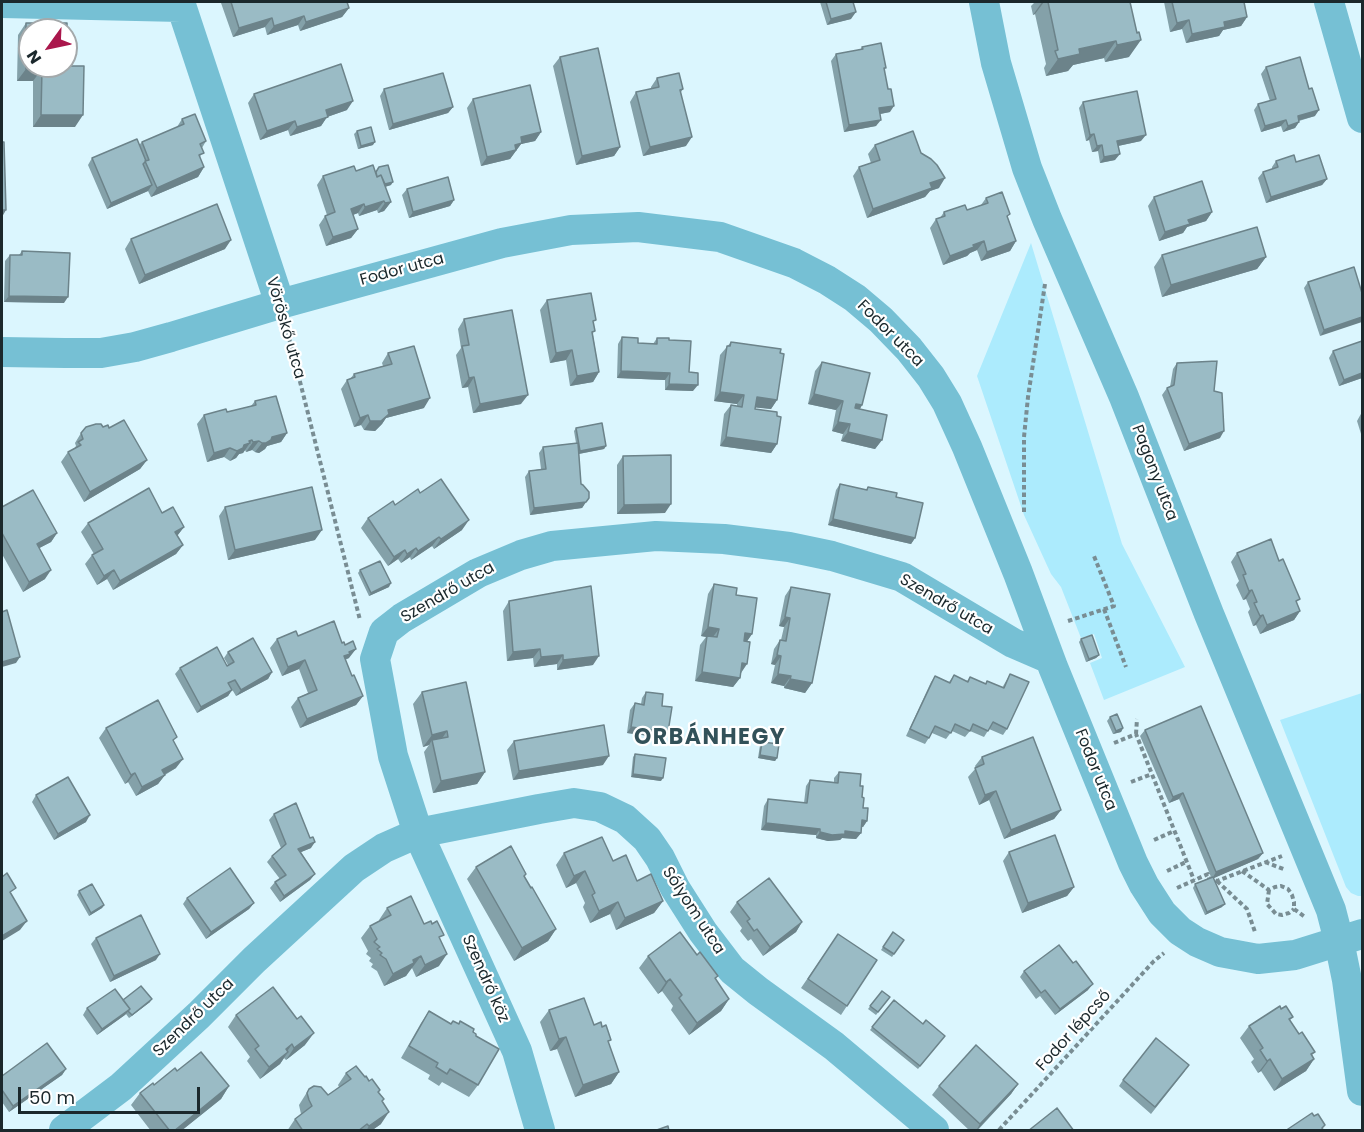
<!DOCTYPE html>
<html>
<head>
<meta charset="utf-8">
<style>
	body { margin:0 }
	#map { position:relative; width:1364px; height:1132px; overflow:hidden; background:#dbf6fe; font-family:Poppins,sans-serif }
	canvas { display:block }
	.frame { position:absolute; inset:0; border:3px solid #1b282c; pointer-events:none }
	.north { position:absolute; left:18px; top:18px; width:60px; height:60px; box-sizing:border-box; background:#fff; border:2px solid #a4a9ab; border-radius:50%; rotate:237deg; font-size:16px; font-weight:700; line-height:24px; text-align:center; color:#1b282c }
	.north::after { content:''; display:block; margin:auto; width:21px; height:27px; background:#aa174c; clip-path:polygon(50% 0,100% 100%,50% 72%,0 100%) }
	.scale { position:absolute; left:18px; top:1087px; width:182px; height:27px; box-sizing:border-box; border:3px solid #1b282c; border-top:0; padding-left:8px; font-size:18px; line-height:21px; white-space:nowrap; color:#1b282c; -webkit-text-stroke:4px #fff; paint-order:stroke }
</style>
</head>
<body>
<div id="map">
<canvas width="1364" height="1132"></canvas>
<div class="frame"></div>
<div class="north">N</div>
<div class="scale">50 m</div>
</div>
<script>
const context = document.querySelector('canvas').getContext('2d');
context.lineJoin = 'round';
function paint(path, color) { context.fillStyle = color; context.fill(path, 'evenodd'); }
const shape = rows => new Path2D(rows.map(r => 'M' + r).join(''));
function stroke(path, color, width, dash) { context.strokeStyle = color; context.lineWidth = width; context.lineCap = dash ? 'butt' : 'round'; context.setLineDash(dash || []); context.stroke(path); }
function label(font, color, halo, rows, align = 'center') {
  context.font = font + ' Poppins,sans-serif'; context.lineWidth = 4.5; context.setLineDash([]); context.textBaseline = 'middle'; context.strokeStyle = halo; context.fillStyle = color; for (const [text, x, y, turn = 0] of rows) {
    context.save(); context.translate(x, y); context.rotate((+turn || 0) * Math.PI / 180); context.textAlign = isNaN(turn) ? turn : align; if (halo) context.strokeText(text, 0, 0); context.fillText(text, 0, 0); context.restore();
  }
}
paint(shape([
	[1031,243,1122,544,1185,667,1104,700,1090,663,1102,658,1094,634,1081,638,1061,587,1051,574,1024,515,977,376],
	[1362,693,1362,896,1358,896,1351,893,1346,887,1280,720]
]), '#acebfd');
stroke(shape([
	[287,330,360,620],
	[1024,512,1024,437,1028,397,1045,284],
	[1104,609,1126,667],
	[1068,621,1114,606,1094,556],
	[1136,734,1137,719],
	[1114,743,1136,734,1194,880],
	[1131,782,1152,774],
	[1154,840,1174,831],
	[1265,862,1286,870],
	[1167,871,1186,862],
	[1242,871,1269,890,1275,887,1281,886,1288,889,1292,895,1294,902,1294,909,1305,917],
	[1217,881,1247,909,1255,932],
	[1177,888,1208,874,1209,878,1217,881,1282,856],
	[1269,890,1267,904,1276,914,1282,915,1289,913,1294,909],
	[999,1130,1154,961,1164,953]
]), '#798d93', 4, [4.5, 3]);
stroke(shape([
	[180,2,280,304],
	[984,2,996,63,1027,168,1047,219,1124,397,1209,614,1331,910,1339,941,1347,980,1362,1091],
	[1329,2,1362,118],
	[2,3,181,7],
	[2,352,65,353,101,353,135,347,171,337,280,304,502,243,571,230,638,227,720,237,794,263,827,280,855,298,881,320,909,349,931,377,947,403,967,447,1018,573,1053,667,1133,863,1144,885,1162,913,1180,931,1197,942,1220,952,1258,959,1295,955,1362,934],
	[64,1130,121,1087,199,1015,254,960,354,868,384,848,418,833,539,809,574,803,600,807,625,819,647,839,660,858,675,888,703,932,732,970,758,991,834,1046,934,1130],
	[540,1130,517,1051,418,833,393,756,375,659,384,632,402,618,478,573,521,555,552,546,656,536,724,539,789,547,832,556,902,577,1013,643,1050,659]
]), '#76c0d4', 30);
paint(shape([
	[222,2,347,2,349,8,342,17,300,31,298,25,267,35,265,27,233,37,221,3],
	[820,2,853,2,851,19,827,25],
	[1035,2,1130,2,1129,57,1105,62,1104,58,1073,65,1068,71,1046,76,1044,68,1046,64,1035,14,1033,15,1031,6],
	[1164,2,1244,2,1247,17,1241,26,1223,30,1219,36,1186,43,1182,29,1170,32],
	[26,23,75,127,33,127,33,81,17,81,18,35],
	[862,47,884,70,888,89,890,112,880,114,876,126,844,132,831,61,836,54,860,50],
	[560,57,620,147,614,156,576,165,553,66],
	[1266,67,1315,116,1299,121,1299,122,1295,128,1283,132,1281,126,1261,132,1254,110,1258,104,1270,101,1261,74],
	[657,78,683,89,681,92,686,146,643,156,630,102,636,92,651,89,651,87],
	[384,89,453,107,448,113,389,130,380,96],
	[254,94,347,110,327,117,321,126,290,136,288,130,260,140,248,103],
	[473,99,541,132,535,141,521,144,510,159,481,166,467,108],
	[1083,102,1141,141,1118,146,1115,160,1100,163,1098,151,1092,152,1089,140,1086,141,1079,108],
	[182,119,206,141,202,148,200,158,204,167,198,177,151,197,148,191,107,209,88,165,92,158,139,145,142,142,177,127],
	[357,131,373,145,358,149,354,134],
	[875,145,921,153,939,188,930,191,925,197,867,218,853,176,859,167,871,163,868,154],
	[1276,161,1296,162,1327,179,1322,185,1266,203,1258,178,1263,172,1272,169,1272,167],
	[356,171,376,172,391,185,385,187,391,202,384,211,378,213,377,210,359,216,358,213,353,215,358,229,351,238,326,246,319,225,325,216,327,215,317,185,323,176],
	[407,189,454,200,450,206,409,218,402,195],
	[1154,197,1212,212,1206,221,1187,227,1183,233,1159,241,1148,206],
	[986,198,1008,218,1016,241,1010,251,981,261,977,250,970,253,967,256,943,265,930,228,936,219,940,218,944,212,967,210,981,205],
	[131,239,225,249,139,284,125,249],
	[22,251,64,303,4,302,5,261,10,255,19,255],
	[1162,255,1266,257,1257,269,1162,297,1154,267],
	[1308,282,1362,293,1320,336,1304,288],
	[547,300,594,324,593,335,599,372,593,382,570,386,566,360,550,363,540,310],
	[464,319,521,404,473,413,468,387,462,388,456,355,461,348,458,329],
	[622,337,638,343,653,344,657,338,669,340,689,372,693,391,665,390,665,380,617,378,618,344],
	[731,342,777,400,771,409,755,407,755,409,777,416,777,444,771,453,720,446,724,414,731,405,737,406,737,404,714,401,720,355],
	[1333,351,1362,378,1339,386,1329,358],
	[388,353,424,408,386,418,382,424,375,431,364,430,361,425,354,427,341,389,347,380,350,379,354,374,383,366,382,363],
	[822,362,862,405,860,409,882,440,875,449,841,441,843,434,832,431,836,410,808,404,815,371],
	[1177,363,1220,438,1184,451,1162,395,1167,388,1170,387,1173,369],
	[255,401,287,433,281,442,267,446,265,449,259,453,255,452,252,450,246,452,245,450,243,453,239,454,236,458,230,461,224,457,207,462,197,424,204,415,227,412,251,406],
	[1362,412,1362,437,1357,421],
	[103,427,109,428,147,460,140,469,84,502,61,462,68,452,74,449,76,446,75,443,81,433],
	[576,428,606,446,604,449,579,454,581,484,584,505,582,508,530,515,525,477,529,471,541,469,539,453,543,447,576,443,574,431],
	[623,456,665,513,617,514,617,465],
	[840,484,866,490,868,487,896,497,915,538,911,544,828,525,836,490],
	[420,493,462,530,434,549,432,546,411,560,410,557,401,563,398,559,388,566,361,528,368,518],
	[2,507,57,533,51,542,39,548,45,579,23,592,2,554],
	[225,507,315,540,228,560,219,516],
	[162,513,184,527,177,536,183,545,176,554,113,590,107,579,97,585,85,564,92,555,94,554,81,532,88,523],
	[1237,553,1297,604,1300,611,1294,620,1260,634,1256,625,1253,626,1248,612,1250,609,1246,599,1243,600,1236,585,1239,581,1231,562],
	[360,570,389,587,369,596,358,573],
	[714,584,736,595,752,634,746,642,740,678,733,687,695,681,700,645,706,637,701,636,708,594],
	[791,587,812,683,805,693,784,688,784,686,771,683,775,665,771,664,774,649,780,640,781,640,784,627,779,626,785,596],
	[509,601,593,665,557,670,557,664,534,667,533,658,507,661,503,611],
	[298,636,342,643,349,658,345,660,352,676,363,696,356,705,300,728,291,707,298,698,308,693,299,669,282,676,270,648,277,639],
	[1081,639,1099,655,1096,658,1086,662,1079,642],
	[228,652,272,672,268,679,236,696,230,686,232,690,228,696,197,713,175,674,180,668,227,666,228,665,224,658],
	[1010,674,1007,729,1003,735,989,729,984,737,970,731,965,737,952,731,946,739,932,733,925,744,906,736,931,682,935,676,949,682,954,675,967,681,970,677,985,684,987,681,1002,688],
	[422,692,485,772,477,784,433,793,424,752,429,745,423,747,413,704],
	[646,692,664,738,627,733,630,710,635,703,641,704,642,698],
	[1110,717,1123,728,1121,732,1113,734,1107,721],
	[106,728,174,742,176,768,165,775,158,784,136,796,128,782,125,784,99,738],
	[1145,730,1263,853,1258,859,1213,878,1222,907,1205,915,1193,888,1195,884,1211,877,1179,799,1169,803,1140,736],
	[514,741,603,765,513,780,507,750],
	[762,742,777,758,775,761,758,758,760,745],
	[635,754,661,781,631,777,633,757],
	[982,757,1061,810,1054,819,1004,839,989,800,979,805,968,777,976,768,975,766],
	[839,772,860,786,863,808,867,821,863,827,861,827,861,833,856,839,842,838,840,840,828,841,816,838,816,835,761,830,764,806,768,799,804,803,806,786,810,780,834,782,834,778],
	[36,795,86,822,54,840,32,802],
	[274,814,311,848,301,852,315,874,310,880,280,902,270,888,275,882,280,879,267,862,272,856,281,848,269,820],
	[1009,852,1074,887,1067,896,1022,913,1003,861],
	[564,853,613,861,663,901,654,913,616,930,610,914,590,923,583,907,585,903,576,883,566,888,556,865],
	[476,867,526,874,524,877,556,929,548,941,514,961,467,879],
	[79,891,104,905,102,908,89,916,77,895],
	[187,898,254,903,249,909,206,939,183,904],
	[737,902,802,922,796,932,763,956,751,939,748,941,740,931,742,928,730,912],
	[387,908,424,924,440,939,439,966,416,977,412,968,410,969,406,976,384,986,377,971,371,967,373,964,369,961,371,958,366,954,368,951,361,938,370,926,379,921,379,920],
	[893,932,904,940,892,957,881,950],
	[838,934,877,960,841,1015,801,988],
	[96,938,156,960,110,982,91,944],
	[697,955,718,976,715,980,729,999,721,1011,689,1035,671,1010,673,1006,662,991,658,994,639,968,648,956],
	[1073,963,1088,990,1055,1015,1040,996,1036,999,1020,977,1024,971],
	[882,991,890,997,876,1015,868,1009],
	[123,1000,150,1002,129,1018,126,1014,97,1035,83,1015,87,1008],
	[894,1000,923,1024,945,1036,918,1069,870,1030],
	[1281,1009,1293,1017,1290,1020,1299,1034,1315,1052,1312,1055,1314,1059,1306,1071,1274,1091,1261,1071,1258,1073,1251,1062,1254,1059,1240,1038,1249,1026],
	[549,1010,602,1027,619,1072,611,1084,575,1097,557,1049,550,1051,540,1022],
	[429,1011,451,1024,473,1032,476,1036,478,1085,469,1097,442,1082,439,1086,428,1079,430,1075,401,1058,421,1023],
	[236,1015,305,1045,286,1060,284,1058,280,1064,260,1079,247,1061,250,1057,228,1027],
	[66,1069,62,1075,9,1112,2,1102,2,1076],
	[177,1071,229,1086,221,1099,181,1131,151,1131,131,1105,140,1093],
	[1185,1071,1151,1114,1119,1086,1123,1080],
	[346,1073,365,1077,380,1090,379,1092,384,1099,382,1101,381,1124,371,1131,287,1131,295,1119,301,1114,299,1105,309,1089,328,1095,339,1087,338,1085],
	[1018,1084,1011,1094,977,1131,970,1131,932,1095,939,1086]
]), '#84a1a9');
paint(shape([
	[1042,2,1044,2,1035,14,1033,15],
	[349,8,342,17,300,31,306,22],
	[856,12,851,19,827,25,831,19],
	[304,16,298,25,267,35,274,26],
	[1247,17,1241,26,1223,30,1219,36,1186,43,1192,34,1224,22],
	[272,18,265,27,233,37,239,28],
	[1189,20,1182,29,1170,32,1177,23],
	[1141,40,1129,57,1105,62,1117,45],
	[1116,41,1104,58,1073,65,1068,71,1046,76,1058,59,1079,49],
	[26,69,42,69,33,81,17,81],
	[353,101,347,110,327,117,321,126,290,136,297,127,326,110],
	[894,106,890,112,875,115,879,108],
	[453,107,448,113,389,130,393,124],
	[1319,110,1315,116,1293,122,1298,116],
	[41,115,83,115,75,127,33,127],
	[881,120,876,126,844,132,849,125],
	[1286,120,1281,126,1261,132,1265,126],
	[295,121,288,130,260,140,267,131],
	[1299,122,1295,128,1283,132,1288,126],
	[541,132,535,141,521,144,510,159,481,166,487,157,521,137],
	[1094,134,1089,140,1086,141,1090,135],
	[1146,135,1141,141,1113,147,1117,141],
	[692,137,686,146,643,156,650,147],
	[375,142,373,145,358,149,361,146],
	[1102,145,1098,151,1092,152,1097,146],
	[620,147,614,156,576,165,582,156],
	[1120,154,1115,160,1100,163,1104,157],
	[204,167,198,177,151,197,157,188],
	[945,178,939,188,930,191,925,197,867,218,873,209,930,183],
	[1327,179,1322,185,1266,203,1271,197],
	[393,182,391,185,381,188,383,185],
	[152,185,148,191,107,209,111,203],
	[454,200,450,206,409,218,413,212],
	[384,201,377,210,359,216,365,207],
	[391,202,384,211,378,213,385,203],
	[364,204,358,213,344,218,351,209],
	[2,210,6,210,2,217],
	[1212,212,1206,221,1187,227,1183,233,1159,241,1165,232,1188,220],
	[358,229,351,238,326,246,333,237],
	[231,240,225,249,139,284,145,275],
	[984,241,977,250,970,253,967,256,943,265,950,256,973,245],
	[1016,241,1010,251,981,261,987,252],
	[1266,257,1257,269,1162,297,1171,285],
	[9,296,68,297,64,303,4,302],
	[1362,317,1362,322,1320,336,1324,330],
	[572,350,566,360,550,363,556,353],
	[621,371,670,373,665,380,617,378],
	[599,372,593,382,570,386,577,376],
	[1362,373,1362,378,1339,386,1344,380],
	[474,377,468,387,462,388,469,378],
	[669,384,698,385,693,391,665,390],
	[720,392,744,395,737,404,714,401],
	[814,394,843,401,836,410,808,404],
	[528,395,521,404,473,413,480,404],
	[757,397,777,400,771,409,750,407],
	[430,398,424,408,386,418,382,424,375,431,364,430,370,421,388,410],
	[856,404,862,405,856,415,850,413],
	[368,415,361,425,354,427,360,418],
	[838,422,850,424,843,434,832,431],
	[1224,431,1220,438,1184,451,1189,444],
	[848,432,882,440,875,449,841,441],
	[287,433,281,442,267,446,265,449,259,453,255,452,262,443,272,437],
	[726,437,777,444,771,453,720,446],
	[252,440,243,453,239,454,236,458,230,461,237,451,244,445,249,441],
	[259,441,252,450,246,452,253,442],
	[606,446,604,449,578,454,580,451],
	[230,448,224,457,207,462,214,453],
	[147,460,140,469,84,502,90,492],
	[589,498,582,508,530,515,534,508],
	[671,504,665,513,617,514,624,505],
	[833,519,915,538,911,544,828,525],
	[469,520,462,530,434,549,441,539],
	[184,527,177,536,175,532],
	[322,530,315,540,228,560,235,550],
	[57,533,51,542,30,553,37,544],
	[439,537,432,546,411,560,418,551],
	[183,545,176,554,113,590,120,581],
	[416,548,410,557,401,563,407,554],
	[405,550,398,559,388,566,394,557],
	[51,570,45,579,23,592,29,582],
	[114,570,107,579,97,585,104,576],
	[391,583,389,587,369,596,371,593],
	[1252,590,1246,599,1243,600,1249,591],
	[1300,611,1294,620,1260,634,1267,625],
	[1263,615,1256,625,1253,626,1260,616],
	[785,617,790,618,784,627,779,626],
	[708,627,719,629,712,638,701,636],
	[745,633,752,634,746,643,739,642],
	[356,649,349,658,346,659,343,663,344,656,349,652],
	[540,649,533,658,507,661,513,652],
	[563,655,557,664,534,667,541,657],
	[777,655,781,656,775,665,771,664],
	[1099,655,1096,658,1086,662,1089,659],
	[599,656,593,665,557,670,563,660],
	[20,657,16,663,2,667,2,662],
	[305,660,299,669,282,676,288,667],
	[742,663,747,664,741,673],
	[272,672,268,679,236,696,241,690],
	[702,672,740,678,733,687,695,681],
	[778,674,791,676,784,686,771,683],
	[790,679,812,683,805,693,784,688],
	[232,690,228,696,197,713,201,707],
	[363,696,356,705,300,728,307,719],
	[631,727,668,732,664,738,627,733],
	[1123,728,1121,732,1113,734,1116,731],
	[447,731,439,743,432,740,429,745,423,747,432,735],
	[760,755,777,758,775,761,758,758],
	[609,756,603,765,513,780,519,771],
	[183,759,176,768,156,779,162,770],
	[485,772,477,784,433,793,441,781],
	[135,773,128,782,125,784,131,775],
	[633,774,663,778,661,781,631,777],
	[165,775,158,784,136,796,142,787],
	[996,791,989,800,979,805,985,795],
	[1183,793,1179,799,1169,803,1173,797],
	[1061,810,1054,819,1004,839,1011,830],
	[90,815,86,822,54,840,58,834],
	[862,820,867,821,863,827,858,826],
	[766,823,820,829,816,835,761,830],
	[845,831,861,833,856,839,842,838,840,840,828,841,816,838,820,832],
	[315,842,311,848,294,855,298,849],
	[1263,853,1258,859,1212,879,1216,872],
	[585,871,576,883,566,888,574,876],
	[315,874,310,880,280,902,284,896],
	[1074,887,1067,896,1022,913,1028,903],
	[663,901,654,913,616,930,625,918],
	[618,902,610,914,590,923,599,911],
	[254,903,249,909,206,939,211,932],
	[1225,904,1222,907,1205,915,1207,912],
	[104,905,102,908,89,916,91,913],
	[27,921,20,930,2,941,2,936],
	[802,922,796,932,763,956,770,947],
	[556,929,548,941,514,961,522,948],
	[160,954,156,960,110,982,114,976],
	[447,954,439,966,416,977,425,965],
	[421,956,406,976,384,986,393,974,413,960],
	[670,979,662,991,658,994,666,982],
	[1093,984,1088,990,1055,1015,1060,1009],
	[152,999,150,1002,129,1018,132,1015],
	[729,999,721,1011,689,1035,697,1023],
	[130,1009,125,1015,97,1035,102,1029],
	[314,1033,305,1045,286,1060,294,1048],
	[566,1037,557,1049,550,1051,559,1039],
	[292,1044,284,1056,288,1052,280,1064,260,1079,269,1067,286,1049],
	[1270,1059,1261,1071,1258,1073,1267,1061],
	[1314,1059,1306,1071,1274,1091,1282,1079],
	[66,1069,62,1075,9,1112,13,1106],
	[619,1072,611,1084,575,1097,583,1085],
	[1018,1084,1011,1094,976,1131,980,1124],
	[229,1086,221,1099,181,1131,174,1131],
	[389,1112,381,1124,371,1131,366,1131,369,1126]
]), '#6c838a');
const building = shape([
	[231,2,347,2,349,8,306,22,304,16,274,26,272,18,239,28,231,2],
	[826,2,853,2,856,12,831,19,826,2],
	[1048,2,1130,2,1137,33,1139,32,1141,40,1117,45,1116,41,1079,49,1080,54,1058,59,1055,51,1058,50,1048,2],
	[1172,2,1244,2,1247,17,1224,22,1225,27,1192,34,1189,20,1177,23,1172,2],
	[26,23,67,23,67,66,84,66,83,115,41,115,42,69,26,69,26,23],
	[30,30,66,30,66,66,30,66,30,30],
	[881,43,886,68,884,68,888,89,891,89,894,106,879,108,881,120,849,125,836,54,863,49,862,47,881,43],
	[598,48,620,147,582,156,560,57,598,48],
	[1300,57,1309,89,1312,88,1319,110,1298,116,1299,122,1288,126,1286,120,1265,126,1258,104,1276,99,1266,67,1300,57],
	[341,64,353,101,326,110,328,117,297,127,295,121,267,131,254,94,341,64],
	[443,73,453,107,393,124,384,89,443,73],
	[679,73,683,89,680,90,692,137,650,147,636,92,659,87,657,78,679,73],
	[530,85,541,132,521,137,522,143,515,145,516,150,487,157,473,99,530,85],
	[1137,91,1146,135,1117,141,1120,154,1104,157,1102,145,1097,146,1094,134,1090,135,1083,102,1137,91],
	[195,114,206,141,200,144,204,153,199,155,204,167,157,188,145,161,149,160,142,142,184,124,182,119,195,114],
	[371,127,375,142,361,146,357,131,371,127],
	[913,131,921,153,931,159,937,165,945,178,930,183,932,188,873,209,859,167,880,160,875,145,913,131],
	[137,139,146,161,143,164,152,185,111,203,92,158,137,139],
	[2,142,4,142,6,210,2,210,2,142],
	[1294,155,1296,162,1319,155,1327,179,1271,197,1263,172,1278,167,1276,161,1294,155],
	[373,165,377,177,381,175,391,202,385,203,384,201,365,207,364,204,351,209,358,229,333,237,325,216,335,212,323,176,354,166,356,171,373,165],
	[388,165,393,182,385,184,381,175,377,177,376,172,379,167,388,165],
	[448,177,454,200,413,212,407,189,448,177],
	[1202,181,1212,212,1188,220,1190,224,1165,232,1154,197,1202,181],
	[1002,192,1010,214,1007,216,1016,241,987,252,984,241,973,245,974,247,950,256,936,219,945,216,944,212,965,205,967,210,988,203,986,198,1002,192],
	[217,204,231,240,145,275,131,239,217,204],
	[1257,227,1266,257,1171,285,1162,255,1257,227],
	[22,251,70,253,68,297,9,296,10,255,22,255,22,251],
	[1354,267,1362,293,1362,317,1324,330,1308,282,1354,267],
	[591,293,596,320,593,321,595,331,592,332,599,372,577,376,572,350,556,353,547,300,591,293],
	[512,310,528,395,480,404,474,377,469,378,462,346,469,345,464,319,512,310],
	[622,337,638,338,638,343,657,344,657,338,669,338,669,340,691,341,689,372,698,373,698,385,669,384,670,373,621,371,622,337],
	[1362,341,1362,373,1344,380,1333,351,1362,341],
	[731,342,781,349,780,353,784,354,777,400,757,397,755,409,777,412,777,416,781,417,777,444,726,437,731,405,742,407,744,395,720,392,727,346,730,346,731,342],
	[414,346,430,398,388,410,389,414,381,421,370,421,368,415,360,418,347,380,355,377,354,374,392,364,388,353,414,346],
	[1217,361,1214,391,1222,393,1224,431,1189,444,1167,388,1174,385,1177,363,1217,361],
	[822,362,870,373,862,405,856,404,855,408,887,415,882,440,848,432,850,424,838,422,843,401,814,394,822,362],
	[276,396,287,433,272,437,271,440,266,443,262,443,259,441,253,442,252,440,249,441,250,443,244,445,243,448,237,451,230,448,214,453,204,415,226,409,227,412,256,405,255,401,276,396],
	[124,420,147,460,90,492,68,452,81,445,78,442,83,439,81,433,86,427,96,424,101,424,103,427,108,425,109,428,124,420],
	[602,423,606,446,580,451,576,428,602,423],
	[578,443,581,484,583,485,589,492,589,498,586,502,534,508,529,471,546,469,543,447,578,443],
	[671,455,671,504,624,505,623,456,671,455],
	[441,479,469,520,441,539,439,537,418,551,416,548,407,554,405,550,394,557,368,518,393,501,395,505,418,489,420,493,441,479],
	[840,484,867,490,868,487,897,493,896,497,923,503,915,538,833,519,840,484],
	[312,487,322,530,235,550,225,507,312,487],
	[149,488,162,513,173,507,184,527,175,532,183,545,120,581,114,570,104,576,92,555,103,549,88,523,149,488],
	[33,490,57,533,37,544,51,570,29,582,2,533,2,507,33,490],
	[1271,539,1279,561,1283,559,1300,599,1296,601,1300,611,1267,625,1263,615,1260,616,1254,603,1257,602,1252,590,1249,591,1243,575,1246,574,1237,553,1271,539],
	[380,561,391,583,371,593,360,570,380,561],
	[714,584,737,588,736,595,757,598,752,634,745,633,744,641,750,642,747,664,742,663,740,678,702,672,707,636,717,637,719,629,708,627,714,584],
	[591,586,599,656,563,660,563,655,541,657,540,649,513,652,509,601,591,586],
	[791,587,830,594,812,683,790,679,791,676,778,674,781,656,777,655,780,640,786,641,790,618,785,617,791,587],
	[7,610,20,657,2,662,2,612,7,610],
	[334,621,342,643,344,642,345,645,353,641,356,649,349,652,350,654,344,656,352,676,354,675,363,696,307,719,298,698,317,690,305,660,288,667,277,639,296,631,298,636,334,621],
	[1092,635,1099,655,1089,659,1081,639,1092,635],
	[253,638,272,672,241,690,235,680,228,683,232,690,201,707,180,668,217,647,227,666,234,662,228,652,253,638],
	[1010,674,1029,682,1007,729,993,722,988,731,973,724,970,731,955,724,951,733,935,726,929,738,910,729,935,676,950,683,954,675,968,682,970,677,986,684,987,681,1004,688,1010,674],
	[466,682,485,772,441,781,432,740,448,737,447,731,432,735,422,692,466,682],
	[646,692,663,694,662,706,672,707,668,732,631,727,635,703,644,705,646,692],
	[158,700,177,737,173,740,183,759,162,770,165,775,142,787,135,773,131,775,106,728,158,700],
	[1201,706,1263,853,1216,872,1183,793,1173,797,1145,730,1201,706],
	[1117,714,1123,728,1116,731,1110,717,1117,714],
	[604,725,609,756,519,771,514,741,604,725],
	[1033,737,1061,810,1011,830,996,791,985,795,975,768,984,764,982,757,1033,737],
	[762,742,779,744,777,758,760,755,762,742],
	[635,754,666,758,663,778,633,774,635,754],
	[839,772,861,774,860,786,863,786,862,797,864,798,863,808,868,808,867,821,862,820,861,833,845,831,845,834,832,835,820,832,820,829,766,823,768,799,807,803,810,780,838,783,839,772],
	[68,777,90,815,58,834,36,795,68,777],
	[296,803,310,838,313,837,315,842,298,849,315,874,284,896,275,882,286,875,272,856,286,844,274,814,296,803],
	[1055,835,1074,887,1028,903,1009,852,1055,835],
	[602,837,613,861,626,855,637,881,651,874,663,901,625,918,618,902,599,911,592,895,595,893,585,871,574,876,564,853,602,837],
	[511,846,526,874,524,876,531,888,532,887,556,929,522,948,476,867,511,846],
	[230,868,254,903,211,932,187,898,230,868],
	[7,873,16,888,10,892,27,921,2,936,2,877,7,873],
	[1213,877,1225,904,1207,912,1195,884,1213,877],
	[769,878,802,922,770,947,757,929,754,931,747,921,750,919,737,902,769,878],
	[92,884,104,905,91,913,79,891,92,884],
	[411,896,424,924,431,921,432,924,437,921,444,935,439,937,447,954,425,965,421,956,413,960,414,963,393,974,386,959,380,955,382,953,377,949,380,947,374,942,377,939,370,926,391,915,387,908,411,896],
	[141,915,160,954,114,976,96,938,141,915],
	[680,932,697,955,700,952,718,976,715,978,729,999,697,1023,679,998,682,995,670,979,666,982,648,956,680,932],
	[893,932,904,940,894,954,883,947,893,932],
	[838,934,877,960,847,1006,808,979,838,934],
	[1059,945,1073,963,1076,961,1093,984,1060,1009,1045,990,1041,993,1024,971,1059,945],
	[141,986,152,999,132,1015,128,1011,130,1009,123,1000,141,986],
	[273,987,297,1019,301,1016,314,1033,294,1048,292,1044,286,1049,288,1052,269,1067,255,1049,259,1046,236,1015,273,987],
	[115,989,130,1009,102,1029,87,1008,115,989],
	[882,991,890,997,878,1012,870,1006,882,991],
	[584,998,594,1025,601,1022,602,1027,606,1025,611,1040,608,1041,619,1072,583,1085,566,1037,559,1039,549,1010,584,998],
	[894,1000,923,1024,926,1020,945,1036,920,1066,872,1027,894,1000],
	[1280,1006,1281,1009,1286,1006,1293,1017,1289,1019,1299,1034,1302,1032,1315,1052,1311,1054,1314,1059,1282,1079,1270,1059,1267,1061,1260,1050,1263,1048,1249,1026,1280,1006],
	[429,1011,451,1024,453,1021,459,1024,460,1021,474,1029,473,1032,476,1034,476,1036,499,1049,478,1085,450,1069,447,1074,436,1067,438,1063,409,1046,429,1011],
	[1156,1038,1189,1065,1155,1107,1123,1080,1156,1038],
	[47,1043,66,1069,13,1106,2,1090,2,1076,47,1043],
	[976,1045,1018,1084,980,1124,939,1086,976,1045],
	[201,1052,229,1086,174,1131,170,1131,140,1093,153,1083,154,1085,175,1068,177,1071,201,1052],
	[356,1066,365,1077,366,1076,369,1081,372,1079,380,1090,378,1092,384,1099,382,1101,389,1112,369,1126,367,1124,358,1131,303,1131,295,1119,312,1106,309,1100,307,1093,309,1089,314,1086,321,1087,328,1095,351,1079,346,1073,356,1066],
	[1057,1108,1074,1131,1028,1131,1057,1108],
	[1312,1113,1314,1116,1318,1114,1325,1125,1322,1128,1324,1131,1285,1131,1312,1113],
	[668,1126,669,1131,654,1131,668,1126]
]);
paint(building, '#9abbc5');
stroke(building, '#6c838a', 1.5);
label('16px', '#1b282c', '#fff', [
	["Fodor utca",402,270,-15],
	["Vöröskő utca",285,328,74],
	["Fodor utca",890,334,45],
	["Pagony utca",1154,473,69],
	["Szendrő utca",448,593,-30],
	["Szendrő utca",946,605,30],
	["Fodor utca",1095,770,68],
	["Sólyom utca",693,911,57],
	["Szendrő köz",485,979,66],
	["Szendrő utca",194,1018,-44],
	["Fodor lépcső",1074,1031,-48]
]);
context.letterSpacing = '1.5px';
label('bold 22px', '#325159', '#fff', [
	["ORBÁNHEGY",710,738]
]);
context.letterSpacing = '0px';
</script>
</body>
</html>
